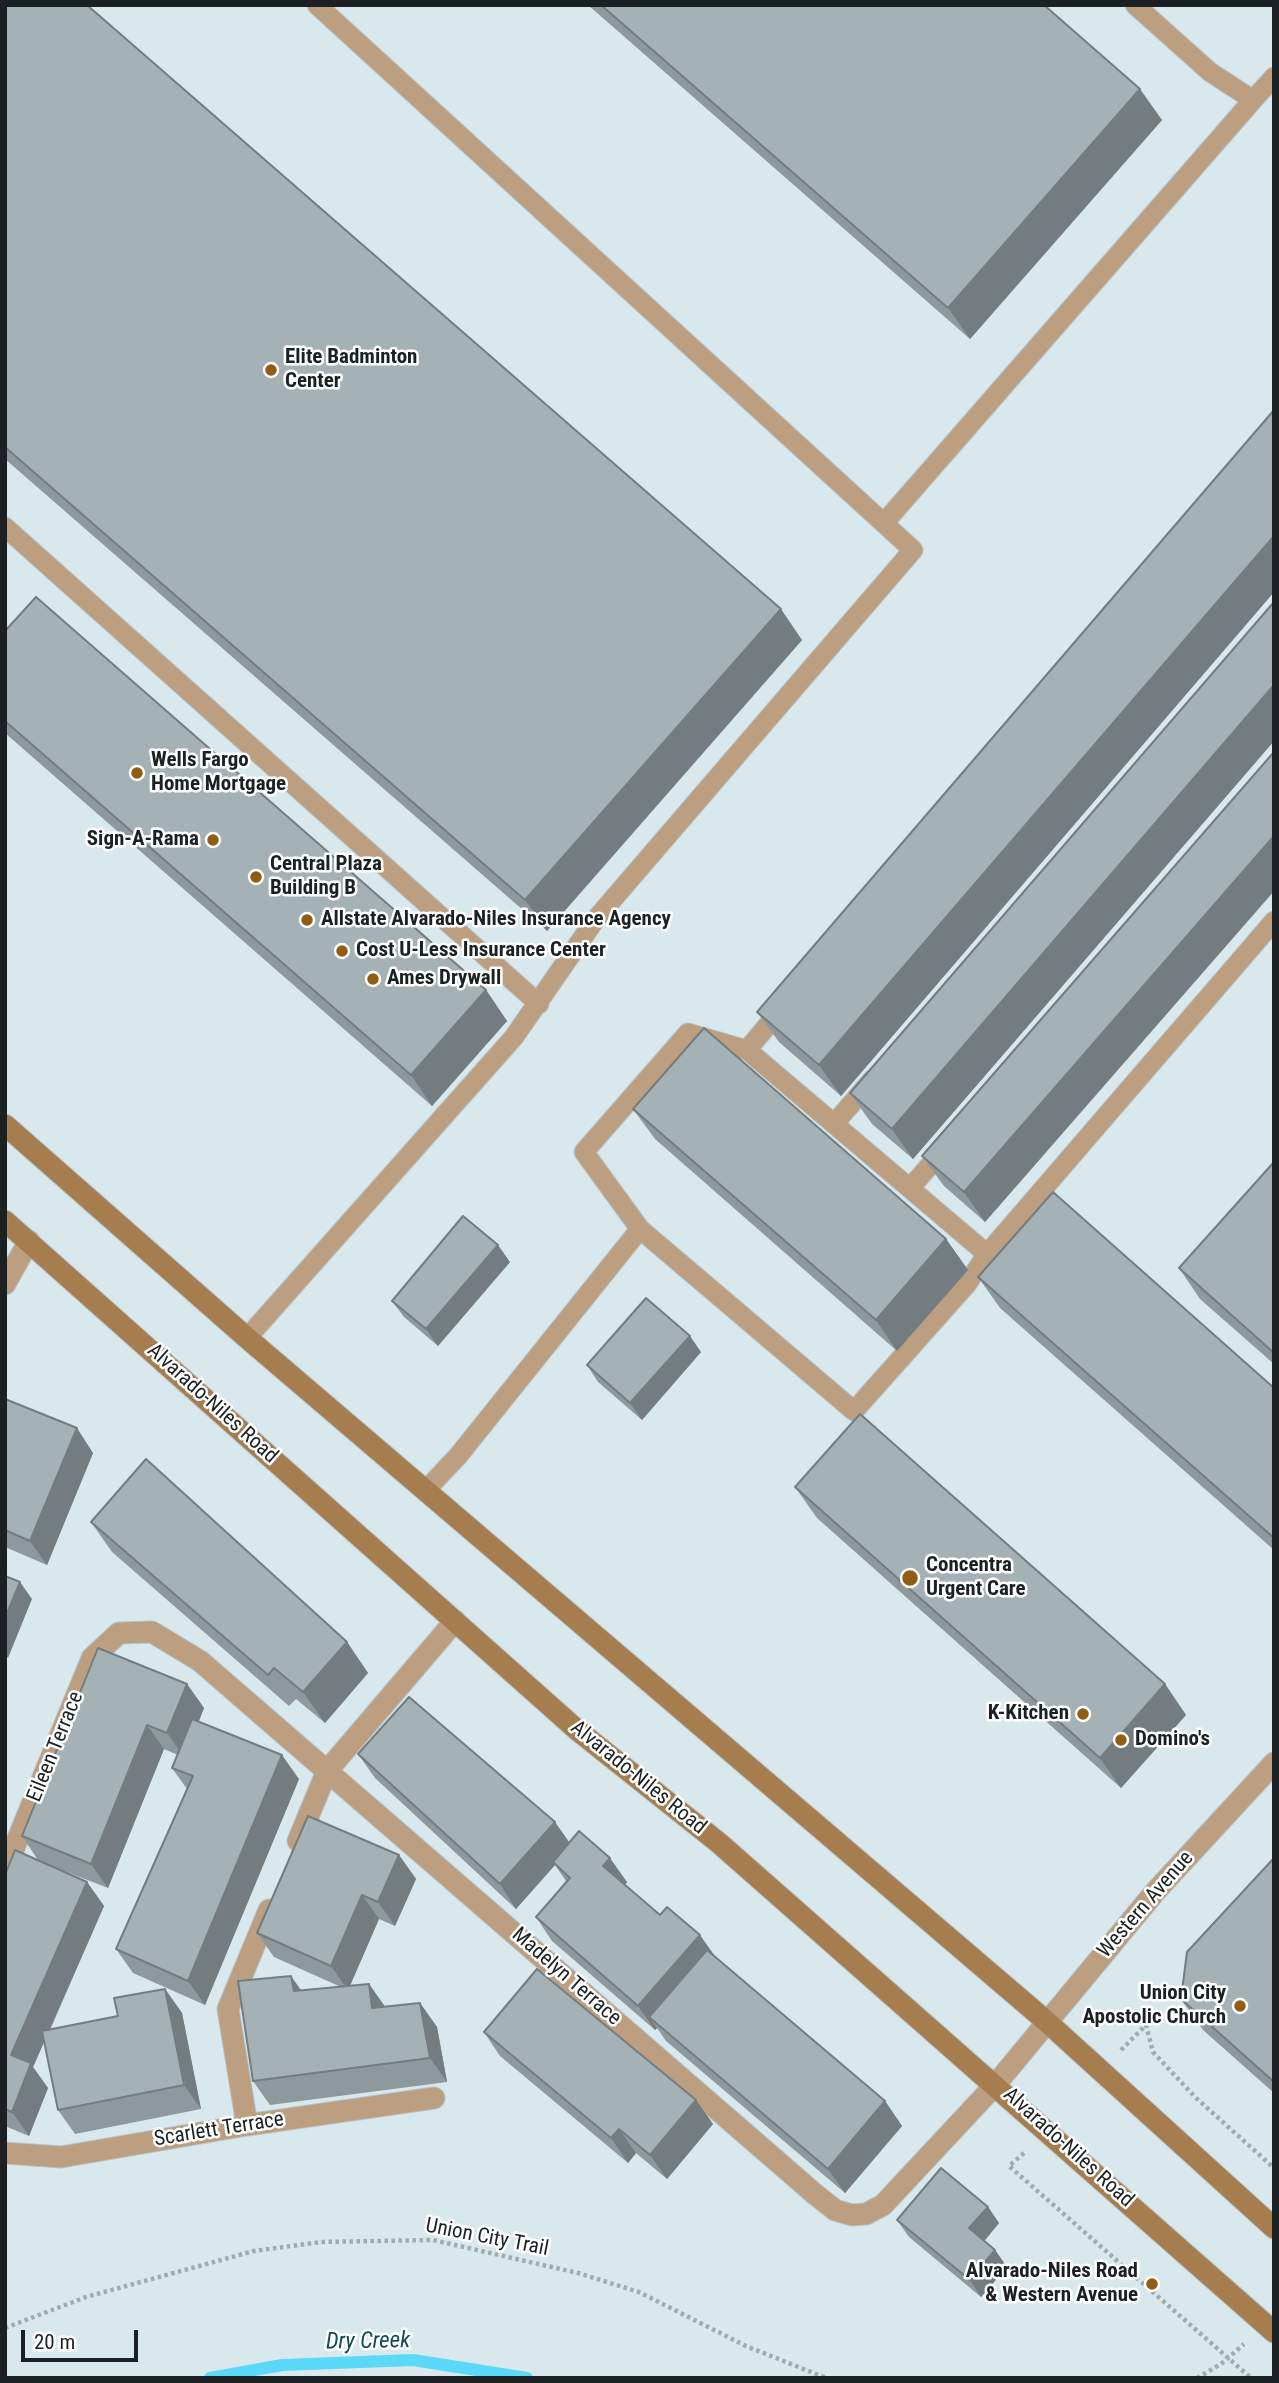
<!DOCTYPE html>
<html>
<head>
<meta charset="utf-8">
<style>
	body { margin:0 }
	#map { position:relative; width:1279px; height:2383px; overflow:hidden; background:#d9e8ed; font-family:"Roboto Condensed",sans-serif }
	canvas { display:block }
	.frame { position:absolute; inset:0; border:7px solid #1b2123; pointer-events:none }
	.scale { position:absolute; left:21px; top:2330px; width:117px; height:32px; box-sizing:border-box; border:4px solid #1b2123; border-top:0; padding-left:9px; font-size:21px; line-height:24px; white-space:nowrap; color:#1b2123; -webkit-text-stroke:5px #fff; paint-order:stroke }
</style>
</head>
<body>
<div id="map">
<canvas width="1279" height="2383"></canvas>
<div class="frame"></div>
<div class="scale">20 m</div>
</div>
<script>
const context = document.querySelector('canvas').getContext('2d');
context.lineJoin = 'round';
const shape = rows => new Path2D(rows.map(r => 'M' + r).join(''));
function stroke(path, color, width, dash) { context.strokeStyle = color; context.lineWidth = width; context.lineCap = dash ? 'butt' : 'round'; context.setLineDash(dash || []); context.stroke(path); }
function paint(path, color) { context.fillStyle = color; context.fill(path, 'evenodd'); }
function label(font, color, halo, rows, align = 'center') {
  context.font = font + ' "Roboto Condensed",sans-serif'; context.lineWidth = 5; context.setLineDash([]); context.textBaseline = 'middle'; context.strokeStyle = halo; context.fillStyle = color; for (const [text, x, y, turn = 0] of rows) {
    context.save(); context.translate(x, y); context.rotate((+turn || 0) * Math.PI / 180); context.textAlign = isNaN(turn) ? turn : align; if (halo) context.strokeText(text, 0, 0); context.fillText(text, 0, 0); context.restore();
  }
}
stroke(shape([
	[210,2378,282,2365,413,2360,527,2378]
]), '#5adaf8', 12);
const service = shape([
	[1253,100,1274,77],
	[884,523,1253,100,1210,72,1135,5],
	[5,527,539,1004],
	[834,1124,872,1080],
	[910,1188,946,1147],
	[640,1229,584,1152,688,1033,747,1050,783,1007],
	[987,1254,1274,921],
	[247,1338,514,1037,595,920,913,550,317,5],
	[426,1490,458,1456,640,1229,854,1411,967,1284,987,1254,747,1050]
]);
const minor = shape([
	[5,1284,29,1241],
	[298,1841,327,1771,455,1621],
	[5,1870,92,1658,119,1633,152,1632,200,1661,816,2195,835,2210,852,2215,866,2214,883,2205,996,2084,1155,1892,1274,1763],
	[247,2125,228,2009,269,1910],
	[5,2153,61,2157,247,2125,434,2098]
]);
const secondary = shape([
	[5,1125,247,1338,1046,2021,1274,2228],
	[5,1221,576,1729,719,1843,1274,2332]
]);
stroke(service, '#b7c4c9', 21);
stroke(minor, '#b7c4c9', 23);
stroke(secondary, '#b7c4c9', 23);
stroke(shape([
	[1121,2050,1146,2025,1153,2052,1195,2097,1274,2168],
	[1024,2153,1009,2166,1251,2378],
	[5,2328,86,2297,254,2251,321,2242,433,2240,578,2273,639,2292,746,2346,826,2378],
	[1197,2378,1221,2364,1244,2344]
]), '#9eabaf', 4.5, [3.5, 3.5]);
stroke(service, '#bc9f81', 19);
stroke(minor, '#bc9f81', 21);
stroke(secondary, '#a67d4f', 21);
paint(shape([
	[5,5,802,640,547,931,5,459],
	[588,5,1044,5,1162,120,970,339],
	[1274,410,1274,592,841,1096,779,1042,757,1012],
	[1274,602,1274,741,913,1159,872,1124,850,1093],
	[5,631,486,990,507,1021,432,1106,5,733],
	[1274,752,1274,891,985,1222,944,1186,922,1156],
	[633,1109,946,1239,968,1270,897,1351,655,1139],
	[1274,1162,1274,1364,1200,1299,1179,1268],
	[510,1262,438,1346,404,1317,392,1301],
	[978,1277,1274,1388,1274,1550,1000,1308],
	[701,1352,642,1420,598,1382,587,1365],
	[5,1399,93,1453,47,1565,5,1547],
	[795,1487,1165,1684,1186,1715,1121,1788,817,1518],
	[91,1522,347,1642,368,1673,325,1723,296,1699,289,1706,112,1552],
	[187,1684,204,1708,199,1721,299,1779,205,2005,133,1973,116,1949,187,1789,172,1768,178,1755,164,1749,108,1888,44,1863,87,1882,104,1906,50,2030,118,2016,165,1989,182,2013,201,2109,75,2134,58,2110,44,2042,33,2067,48,2088,29,2136,5,2126,5,1875,38,1860,22,1836],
	[358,1754,570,1843,627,1882,625,1885,660,1915,715,1957,885,2101,902,2126,845,2193,666,2041,657,2028,655,2030,552,1941,536,1917,566,1881,555,1865,516,1909,375,1778],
	[399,1855,416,1879,395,1926,379,1919,350,1986,369,1984,385,2007,420,2003,437,2027,447,2082,270,2105,253,2081,301,1991,341,1987,274,1957,257,1933],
	[1274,1858,1274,2093,1203,2030,1181,1999],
	[484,2032,696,2100,713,2124,667,2179,636,2153,628,2163,500,2056],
	[988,2207,999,2223,984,2241,995,2250,1007,2267,981,2297,909,2237,897,2220]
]), '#8d999d');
paint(shape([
	[1140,89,1162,120,970,339,948,308],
	[1274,536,1274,592,841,1096,819,1065],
	[781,609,802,640,547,931,525,900],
	[1274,685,1274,741,913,1159,892,1129],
	[1274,836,1274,891,985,1222,964,1192],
	[486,990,507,1021,432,1106,411,1075],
	[946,1239,968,1270,897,1351,876,1320],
	[498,1245,510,1262,438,1346,426,1329],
	[690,1336,701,1352,642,1420,630,1403],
	[77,1428,93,1453,47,1565,30,1541],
	[20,1582,32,1599,8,1658,5,1654,5,1618],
	[347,1642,368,1673,325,1723,303,1692],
	[187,1684,204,1708,184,1757,167,1733],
	[1165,1684,1186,1715,1121,1788,1100,1758],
	[147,1725,164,1749,108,1888,91,1864],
	[282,1755,299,1779,205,2005,188,1981],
	[555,1822,572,1846,553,1862,555,1865,516,1909,500,1884],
	[399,1855,416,1879,395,1926,378,1902],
	[610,1858,627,1882,620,1891,603,1866],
	[87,1882,104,1906,33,2067,48,2088,29,2136,12,2112,11,2055],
	[362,1895,379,1919,348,1990,331,1966],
	[700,1935,717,1959,649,2017,657,2028,655,2030,638,2006],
	[291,1976,308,2000,294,1991],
	[369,1984,386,2008,372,2008],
	[165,1989,182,2013,201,2109,184,2085],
	[420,2003,437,2027,447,2082,430,2058],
	[696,2100,713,2124,667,2179,650,2155],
	[885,2101,902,2126,845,2193,828,2169],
	[619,2129,636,2153,628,2163,611,2138],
	[988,2207,999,2223,981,2245,969,2228],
	[995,2250,1007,2267,981,2297,970,2280]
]), '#737d7f');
const building = shape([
	[5,5,87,5,781,609,525,900,5,447,5,5],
	[601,5,1044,5,1140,89,948,308,601,5],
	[1274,410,1274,536,819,1065,757,1012,1274,410],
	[36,597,486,990,411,1075,5,721,5,631,36,597],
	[1274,602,1274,685,892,1129,850,1093,1274,602],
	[1274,752,1274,836,964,1192,922,1156,1274,752],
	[704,1028,946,1239,876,1320,633,1109,704,1028],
	[1274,1162,1274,1353,1179,1268,1274,1162],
	[1053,1192,1274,1388,1274,1538,978,1277,1053,1192],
	[463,1216,498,1245,426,1329,392,1301,463,1216],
	[646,1298,690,1336,630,1403,587,1365,646,1298],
	[5,1399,77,1428,30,1541,5,1530,5,1399],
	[860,1414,1165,1684,1100,1758,795,1487,860,1414],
	[146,1459,347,1642,303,1692,274,1668,268,1675,91,1522,146,1459],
	[5,1576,20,1582,5,1618,5,1576],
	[98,1648,187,1684,167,1733,147,1725,91,1864,22,1836,98,1648],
	[409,1697,555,1822,500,1884,358,1754,409,1697],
	[192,1719,282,1755,188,1981,116,1949,193,1776,172,1768,192,1719],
	[308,1816,399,1855,378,1902,362,1895,331,1966,257,1933,308,1816],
	[579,1831,610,1858,603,1866,660,1915,667,1907,700,1935,638,2006,536,1917,570,1878,553,1862,579,1831],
	[15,1850,87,1882,11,2055,31,2063,12,2112,5,2109,5,1875,15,1850],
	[1274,1858,1274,2082,1181,1999,1187,1952,1274,1858],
	[707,1950,885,2101,828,2169,649,2017,707,1950],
	[537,1969,696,2100,650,2155,619,2129,611,2138,484,2032,537,1969],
	[291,1976,294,1991,369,1984,372,2008,420,2003,430,2058,253,2081,238,1981,291,1976],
	[165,1989,184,2085,58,2110,42,2031,118,2016,114,1998,165,1989],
	[941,2168,988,2207,969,2228,995,2250,970,2280,897,2220,941,2168]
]);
paint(building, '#a4b2b6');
stroke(building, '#737d7f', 2);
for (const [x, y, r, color] of [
	[271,370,7,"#925d13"],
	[137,773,7,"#925d13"],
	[213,840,7,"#925d13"],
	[256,877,7,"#925d13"],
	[307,920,7,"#925d13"],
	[342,951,7,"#925d13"],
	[373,979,7,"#925d13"],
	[910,1578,9,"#925d13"],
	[1083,1714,7,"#925d13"],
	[1121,1740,7,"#925d13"],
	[1240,2006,7,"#925d13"],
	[1152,2284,7,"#925d13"]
]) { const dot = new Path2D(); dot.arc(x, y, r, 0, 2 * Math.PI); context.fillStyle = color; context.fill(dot); stroke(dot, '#fff', 2.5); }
label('bold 21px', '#1b2123', '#fff', [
	["Elite Badminton",285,358],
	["Center",285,382],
	["Wells Fargo",151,761],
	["Home Mortgage",151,785],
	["Sign-A-Rama",199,840,"right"],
	["Central Plaza",270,865],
	["Building B",270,889],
	["Allstate Alvarado-Niles Insurance Agency",321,920],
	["Cost U-Less Insurance Center",356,951],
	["Ames Drywall",387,979],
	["Concentra",926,1566],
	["Urgent Care",926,1590],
	["K-Kitchen",1069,1714,"right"],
	["Domino's",1135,1740],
	["Union City",1226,1994,"right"],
	["Apostolic Church",1226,2018,"right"],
	["Alvarado-Niles Road",1138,2272,"right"],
	["& Western Avenue",1138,2296,"right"]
], 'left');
label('21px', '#1b2123', '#fff', [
	["Alvarado-Niles Road",212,1404,42],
	["Eileen Terrace",56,1747,-68],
	["Alvarado-Niles Road",638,1778,39],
	["Western Avenue",1146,1905,-49],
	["Madelyn Terrace",566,1977,41],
	["Scarlett Terrace",219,2130,-9],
	["Alvarado-Niles Road",1068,2148,42],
	["Union City Trail",487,2238,11]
]);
label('italic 23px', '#124a57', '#fff', [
	["Dry Creek",368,2342,-1]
]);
</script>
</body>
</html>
